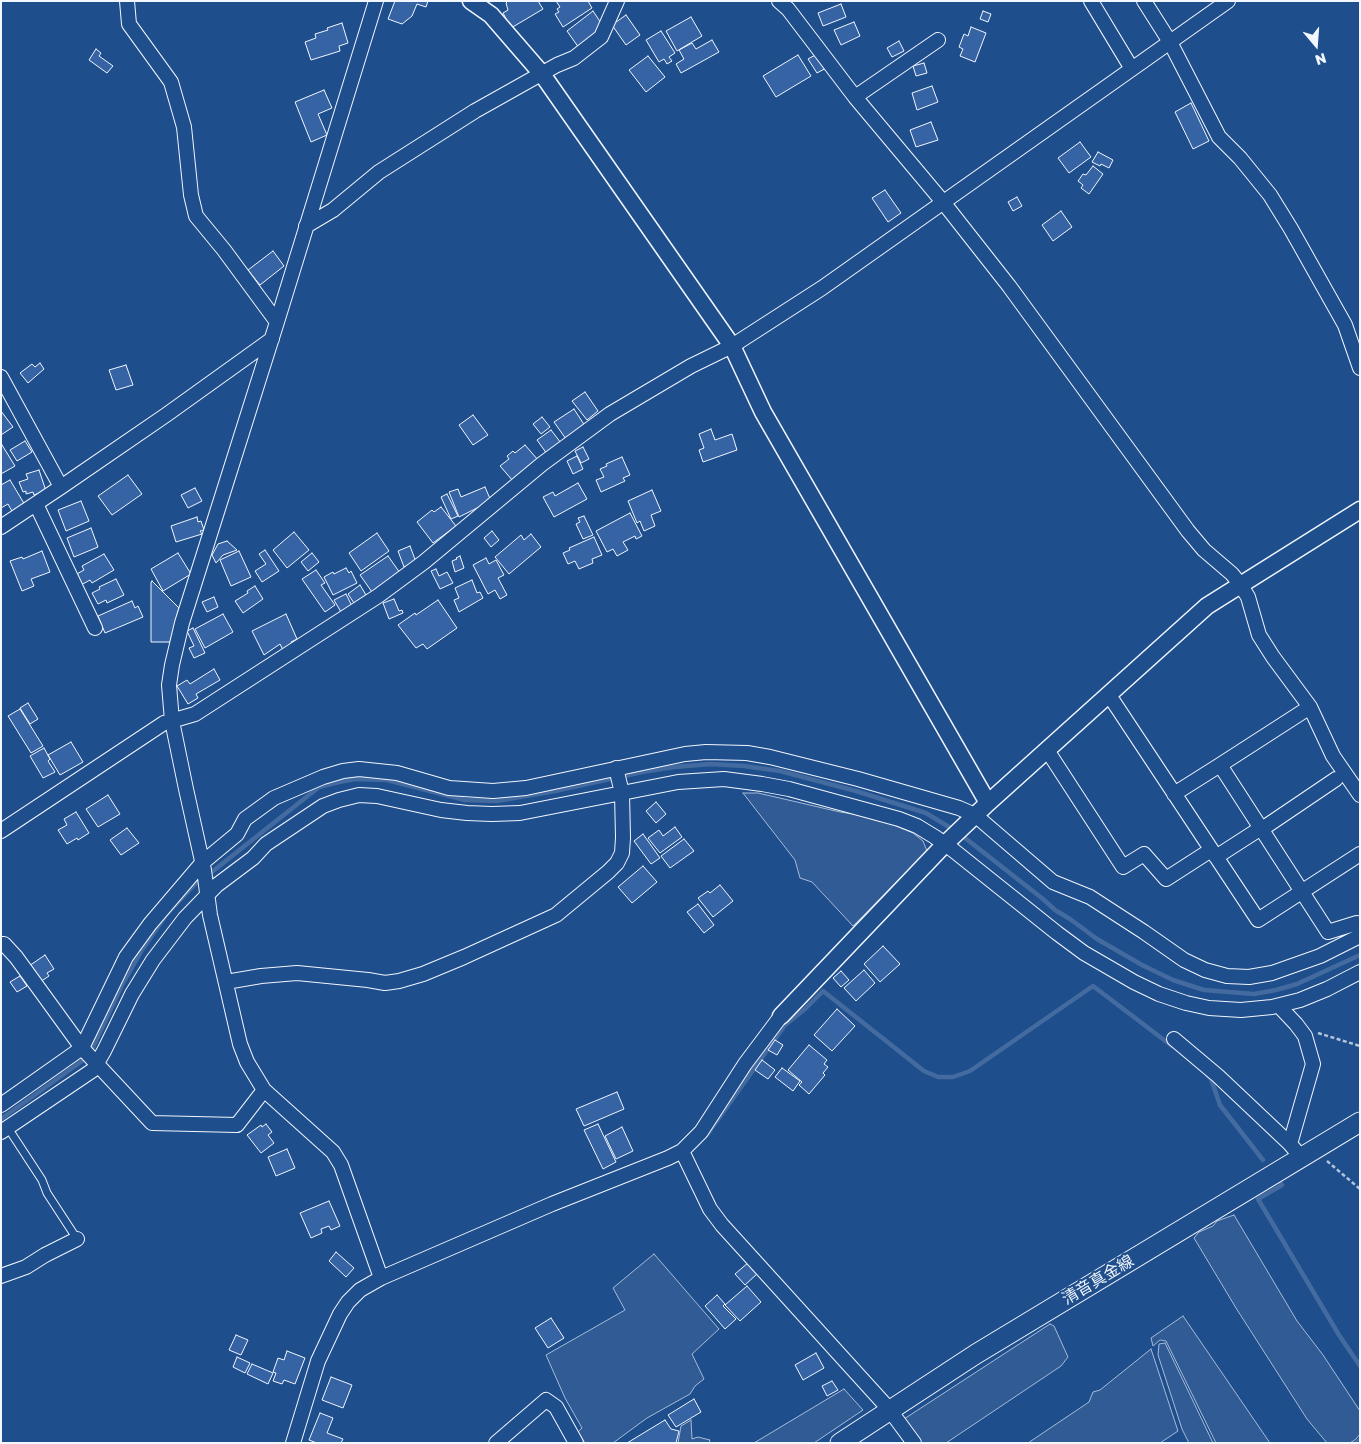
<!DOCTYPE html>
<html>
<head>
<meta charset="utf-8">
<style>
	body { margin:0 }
	#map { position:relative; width:1361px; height:1444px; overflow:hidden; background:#1f4e8c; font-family:"Golos Text",sans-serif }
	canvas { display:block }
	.frame { position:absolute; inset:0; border:2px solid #f2f6ff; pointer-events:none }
	.north { position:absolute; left:1291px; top:20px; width:50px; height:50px; -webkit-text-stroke:4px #1f4e8c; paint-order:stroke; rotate:162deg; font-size:14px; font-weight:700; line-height:20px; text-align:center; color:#f2f6ff }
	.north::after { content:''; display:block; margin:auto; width:18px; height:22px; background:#f2f6ff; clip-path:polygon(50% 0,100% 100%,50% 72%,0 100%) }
</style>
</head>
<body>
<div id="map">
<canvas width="1361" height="1444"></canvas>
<div class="frame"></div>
<div class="north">N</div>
</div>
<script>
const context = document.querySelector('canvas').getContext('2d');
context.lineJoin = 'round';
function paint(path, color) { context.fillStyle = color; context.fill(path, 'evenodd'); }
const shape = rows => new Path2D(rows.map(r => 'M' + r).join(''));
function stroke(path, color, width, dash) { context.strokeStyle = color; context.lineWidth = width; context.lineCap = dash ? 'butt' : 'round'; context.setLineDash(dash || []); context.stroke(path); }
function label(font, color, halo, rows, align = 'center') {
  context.font = font + ' "Golos Text","Noto Sans JP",sans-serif'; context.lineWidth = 4; context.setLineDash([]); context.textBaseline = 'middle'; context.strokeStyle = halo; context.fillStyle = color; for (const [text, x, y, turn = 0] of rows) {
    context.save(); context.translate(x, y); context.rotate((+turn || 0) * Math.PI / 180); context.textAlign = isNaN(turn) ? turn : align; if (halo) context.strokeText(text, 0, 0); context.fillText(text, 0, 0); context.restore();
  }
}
const built = shape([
	[743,793,758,793,840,812,865,816,889,823,913,833,923,841,927,851,853,926,812,882,800,878,795,860,743,793],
	[1234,1215,1297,1321,1323,1355,1360,1411,1360,1434,1356,1439,1350,1443,1327,1443,1307,1419,1236,1308,1194,1238,1199,1232,1213,1226,1217,1221,1234,1215],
	[654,1254,719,1329,692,1354,704,1379,695,1386,690,1394,647,1418,613,1443,585,1443,578,1432,582,1428,565,1398,546,1355,625,1310,613,1288,654,1254],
	[1183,1316,1270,1443,1216,1443,1166,1341,1160,1340,1153,1346,1151,1338,1183,1316],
	[1050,1324,1054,1326,1068,1357,1061,1366,946,1443,921,1443,904,1419,1050,1324],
	[1165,1343,1192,1399,1213,1443,1189,1443,1182,1429,1158,1355,1159,1344,1165,1343],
	[1151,1349,1178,1431,1160,1443,1028,1443,1089,1402,1093,1392,1100,1390,1151,1349],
	[844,1389,863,1410,814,1443,754,1443,844,1389],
	[691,1420,692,1439,698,1437,710,1440,709,1443,678,1443,681,1426,691,1420]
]);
paint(built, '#305b95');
stroke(built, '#a8bbd7', 1);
stroke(shape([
	[960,834,1043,899,1055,910,1070,919,1097,939,1142,965,1173,980,1204,990,1254,994,1276,990,1297,984,1360,955],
	[208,875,319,787,339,782,356,779,387,780,465,800,497,801,555,791,642,772,674,767,711,764,744,766,780,771,856,791,926,813,954,830],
	[1207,1075,1211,1079,1220,1105,1263,1160],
	[1,1119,82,1061,92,1049,122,985,142,950,166,915,195,884,201,879],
	[707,1135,785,1025,805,1009,823,991,924,1071,938,1077,953,1077,970,1071,1093,986,1172,1046],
	[1281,1184,1282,1185,1258,1199,1339,1335,1360,1366],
	[1355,1443,1360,1440]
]), '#446ba0', 4.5);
const building = shape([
	[395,1,428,1,426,7,417,4,412,16,402,24,388,19,395,1],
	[508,1,538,1,543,9,511,28,503,13,508,10,506,3,508,1],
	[556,1,588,1,592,8,563,27,555,14,559,12,557,9,560,7,556,1],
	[841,4,846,17,823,26,818,13,841,4],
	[593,11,601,23,595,36,579,48,567,31,593,11],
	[983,11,991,14,988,22,980,19,983,11],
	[626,15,640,35,626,45,612,25,626,15],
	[691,17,702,36,677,51,666,31,691,17],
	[854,22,860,36,841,45,834,30,854,22],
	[342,23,348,43,339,46,340,51,311,60,305,42,316,38,315,34,328,30,327,28,342,23],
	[971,27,986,33,975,62,960,56,963,49,959,47,964,34,968,36,971,27],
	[661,31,675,53,669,57,672,61,667,64,664,59,659,62,646,40,661,31],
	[712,40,719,52,681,73,676,64,684,59,679,50,692,43,696,49,712,40],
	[899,41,904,51,892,57,887,48,899,41],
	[96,49,101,53,99,56,113,66,107,73,89,60,96,49],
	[819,53,828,67,817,73,808,59,819,53],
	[798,55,811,76,776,97,763,76,798,55],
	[648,56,665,77,646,92,629,70,648,56],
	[924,63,927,73,916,76,913,66,924,63],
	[932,86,938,102,917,110,912,93,932,86],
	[324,90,332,108,318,114,327,135,311,142,295,102,324,90],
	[1191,103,1209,141,1193,149,1175,112,1191,103],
	[931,122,938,140,916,147,910,130,931,122],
	[1080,142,1091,157,1069,173,1058,158,1080,142],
	[1098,152,1113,160,1109,168,1101,164,1100,166,1092,162,1098,152],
	[1093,166,1103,174,1089,194,1081,188,1083,185,1078,181,1083,174,1086,175,1093,166],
	[885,190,901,213,888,222,872,198,885,190],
	[1017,197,1022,206,1013,211,1008,202,1017,197],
	[1061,211,1072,227,1053,241,1042,225,1061,211],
	[273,251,284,266,260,285,248,270,273,251],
	[40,363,44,369,28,383,20,373,32,364,35,367,40,363],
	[126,365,133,385,116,390,109,370,126,365],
	[585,392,598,411,587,420,572,401,585,392],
	[574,409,585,426,566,439,554,422,574,409],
	[1,411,13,427,1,435,1,411],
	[473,415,488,435,473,445,459,425,473,415],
	[542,417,550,427,541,434,533,424,542,417],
	[711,429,715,440,732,434,737,450,703,462,699,450,704,448,699,434,711,429],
	[551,430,561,443,547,454,537,440,551,430],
	[25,441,32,452,17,461,10,450,25,441],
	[2,445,15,466,1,474,1,446,2,445],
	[525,445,538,460,513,481,500,466,509,459,507,456,513,451,515,453,525,445],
	[583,447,589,459,581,463,575,451,583,447],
	[577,456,583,469,573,474,567,461,577,456],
	[622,457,630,475,623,478,625,481,601,492,596,480,604,477,600,469,607,466,606,464,622,457],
	[39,470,46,491,34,495,33,492,26,494,26,491,23,492,19,482,28,479,26,474,39,470],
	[128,475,142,494,112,515,98,496,128,475],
	[10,480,25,505,13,513,8,504,1,508,1,485,10,480],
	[578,483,587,499,554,517,543,497,553,492,555,496,578,483],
	[485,487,491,501,459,517,449,492,458,489,461,497,485,487],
	[195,488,202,501,188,508,181,495,195,488],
	[652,490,661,511,651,515,655,526,644,531,640,521,637,523,628,501,652,490],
	[447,494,458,516,451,519,441,497,447,494],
	[81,501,89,521,66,531,58,510,81,501],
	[441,507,456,526,433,543,417,522,432,510,434,512,441,507],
	[630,513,642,536,636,539,635,536,623,542,628,550,617,556,613,549,607,552,596,531,630,513],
	[584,516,593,535,583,539,576,524,580,522,578,518,584,516],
	[197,517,198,522,201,521,204,530,200,531,202,534,176,542,171,526,197,517],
	[91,528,98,547,74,557,67,538,91,528],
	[492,531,499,540,491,547,484,538,492,531],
	[294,532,309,550,287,568,273,550,294,532],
	[377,533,389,551,361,571,349,553,377,533],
	[531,534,541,547,509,574,495,557,521,535,524,540,531,534],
	[594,537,602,555,592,559,593,563,579,569,575,561,568,564,563,553,570,550,569,548,594,537],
	[227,541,237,550,223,555,216,563,212,555,218,544,227,541],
	[410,546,416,562,404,567,398,551,410,546],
	[265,550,279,571,262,582,255,571,266,564,259,554,265,550],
	[42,551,50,572,31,579,34,586,22,591,10,561,22,557,23,559,42,551],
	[239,551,251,577,231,586,220,560,239,551],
	[178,553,191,574,163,591,151,569,178,553],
	[312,553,319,562,308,571,301,562,312,553],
	[104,554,114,570,92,583,90,580,81,585,75,575,84,570,82,566,104,554],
	[388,556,400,573,372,592,360,575,388,556],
	[460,556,464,568,455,572,452,561,457,559,456,558,460,556],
	[486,558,489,564,496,560,504,575,498,578,507,595,500,599,495,590,488,594,473,565,486,558],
	[346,568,349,573,351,571,357,583,333,595,324,577,333,572,334,574,346,568],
	[436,569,439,576,447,572,453,583,440,589,431,571,436,569],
	[316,570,325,583,321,585,335,605,325,612,302,579,316,570],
	[116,579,124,595,107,603,106,600,98,604,92,593,100,589,99,587,116,579],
	[472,580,477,593,480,592,483,598,459,612,454,600,459,598,455,588,472,580],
	[152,581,179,608,170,642,151,642,151,582,152,581],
	[360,585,366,595,354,603,348,594,360,585],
	[255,586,263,599,243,613,235,601,248,593,247,591,255,586],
	[346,594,352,606,341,612,334,600,346,594],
	[214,597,218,607,207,612,202,602,214,597],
	[394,599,399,611,402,610,403,613,389,619,383,603,394,599],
	[438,600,457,628,427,649,423,644,416,648,398,625,415,613,416,615,438,600],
	[132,601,135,608,138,606,143,617,105,633,98,616,132,601],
	[223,614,233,632,205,648,195,629,223,614],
	[286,614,297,639,291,642,293,645,283,650,280,644,264,655,252,631,286,614],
	[193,628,205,653,194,658,189,648,194,646,187,631,193,628],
	[214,669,220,680,196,694,198,698,188,704,177,686,187,680,190,684,214,669],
	[28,703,38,719,30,724,20,708,28,703],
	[20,709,43,746,31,753,8,716,20,709],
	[71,742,83,762,60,775,48,755,71,742],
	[44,748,50,759,48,761,55,772,43,778,30,756,44,748],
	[108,795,120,814,98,827,86,809,108,795],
	[656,802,666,814,656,823,646,811,656,802],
	[76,812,89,833,78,840,77,838,67,844,58,830,67,825,64,819,76,812],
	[675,827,682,837,660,853,648,838,659,830,663,836,675,827],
	[127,828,139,843,121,855,110,840,127,828],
	[643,834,660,858,651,864,634,841,643,834],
	[684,839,694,851,670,868,661,856,684,839],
	[643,866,657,882,632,903,618,887,643,866],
	[720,885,733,901,713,917,698,898,708,891,710,893,720,885],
	[698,904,714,925,704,933,687,912,698,904],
	[883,946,900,964,880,982,864,964,883,946],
	[45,955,54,969,47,973,49,976,40,982,29,966,45,955],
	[864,970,875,983,856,1001,844,988,864,970],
	[841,971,849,980,841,987,833,978,841,971],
	[20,976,27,986,17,992,10,982,20,976],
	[837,1009,855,1026,832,1051,814,1035,837,1009],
	[775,1040,783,1045,777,1055,768,1050,775,1040],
	[809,1045,827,1060,824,1064,828,1067,823,1073,825,1075,809,1094,799,1085,802,1082,788,1070,809,1045],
	[762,1060,775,1070,768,1079,755,1070,762,1060],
	[782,1068,800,1081,793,1091,775,1077,782,1068],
	[617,1092,624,1109,584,1126,576,1109,617,1092],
	[266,1124,272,1132,268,1135,274,1143,261,1153,247,1135,261,1125,262,1127,266,1124],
	[598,1124,616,1162,603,1169,584,1130,598,1124],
	[622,1127,633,1151,616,1159,605,1136,622,1127],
	[287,1149,295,1168,276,1176,268,1157,287,1149],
	[329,1201,340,1226,331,1230,329,1226,321,1229,322,1233,311,1238,300,1213,329,1201],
	[336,1252,354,1268,346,1277,329,1261,336,1252],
	[749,1262,758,1273,745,1285,735,1274,749,1262],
	[747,1286,761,1302,740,1321,725,1305,747,1286],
	[717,1295,725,1304,723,1306,736,1319,725,1329,705,1306,717,1295],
	[551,1318,564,1338,548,1348,535,1328,551,1318],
	[236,1335,248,1340,241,1355,229,1350,236,1335],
	[287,1351,305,1358,295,1384,284,1380,282,1384,273,1381,276,1373,273,1372,278,1358,284,1360,287,1351],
	[816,1353,824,1368,803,1380,795,1365,816,1353],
	[237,1357,250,1363,245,1373,233,1367,237,1357],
	[252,1364,273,1373,268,1384,247,1374,252,1364],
	[331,1377,352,1385,343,1408,322,1400,331,1377],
	[832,1381,838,1390,827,1396,822,1386,832,1381],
	[694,1399,701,1412,676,1427,668,1415,694,1399],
	[320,1413,333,1418,327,1433,343,1439,341,1443,317,1443,309,1440,320,1413],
	[665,1420,671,1429,679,1431,676,1443,627,1443,665,1420]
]);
paint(building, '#3563a3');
stroke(building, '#f2f6ff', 1);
const service = shape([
	[8,1128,42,1180,47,1193,77,1239]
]);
const minor = shape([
	[127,1,129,24,171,82,184,127,191,195,196,216,224,250,277,322],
	[376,1,277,322,182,623,172,665,169,685,172,721,186,789,204,870,210,915,240,1044,247,1062,264,1090,333,1152,341,1165,381,1278],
	[779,1,788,9,855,97,943,202,1009,286,1188,531,1204,550,1232,574,1240,584,1248,597,1259,635,1273,657,1310,707,1333,756,1360,795],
	[1091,1,1132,69],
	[1144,1,1170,42,1219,137,1240,158,1270,195,1291,229,1345,325,1360,368],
	[855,97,938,40],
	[306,226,333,210,379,172,475,111,557,65,574,58,601,37,617,1],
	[1,377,61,487],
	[36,504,95,628],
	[1,527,61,487,166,415,272,339],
	[1109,695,1258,920,1360,854],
	[1310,707,1220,765,1328,932,1357,923,1360,924],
	[1047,750,1123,867,1144,854,1166,879,1211,850],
	[1174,794,1220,765],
	[1262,829,1336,779],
	[1,831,164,723,195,714,378,596,424,562,542,464,610,414,691,366,732,346,822,288,1228,1],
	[1216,857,1261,828],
	[1,944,4,944,16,957,82,1048,152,1123,237,1125,264,1090],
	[226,982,261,976,297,973,368,980,385,983,399,981,423,974,464,957,556,915,608,872,617,863,622,853,623,838,622,793,616,768],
	[1279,1006,1296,1024,1305,1036,1313,1064,1290,1144,1301,1157],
	[1174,1039,1218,1076,1290,1144],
	[1,1105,82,1048,126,957,150,924,202,863,237,834,245,819,274,798,323,777,343,771,359,769,397,773,449,788,493,791,526,788,685,754,706,752,747,753,770,757,858,779,959,808,975,815,1053,882,1090,897,1144,932,1184,960,1205,970,1227,976,1249,977,1272,973,1320,956,1360,936],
	[1,1132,93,1070,104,1051,132,994,153,960,185,918,217,885,253,858,266,844,323,806,339,800,359,795,377,796,441,810,467,813,492,814,520,813,678,782,724,779,762,784,789,789,899,819,917,826,935,837,953,850,1057,933,1084,953,1134,982,1159,994,1186,1003,1209,1008,1241,1010,1272,1007,1300,1000,1327,989,1360,972],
	[682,1151,710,1209,722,1225,889,1409,914,1443],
	[1,1276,26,1267,45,1255,77,1239],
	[293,1443,318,1361,340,1314,348,1302,360,1290,381,1278,552,1204,668,1158,682,1151,701,1132,745,1064,781,1016],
	[496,1443,546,1400,556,1407,576,1443]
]);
const tertiary = shape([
	[471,1,491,15,542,74,732,346,763,412,988,803],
	[781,1016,944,845,988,803,1207,606,1360,510]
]);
const secondary = shape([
	[840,1443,976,1354,1360,1122]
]);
stroke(service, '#f2f6ff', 9);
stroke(minor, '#f2f6ff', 16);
stroke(tertiary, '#f2f6ff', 19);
stroke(secondary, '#f2f6ff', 21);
stroke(shape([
	[1318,1033,1360,1046],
	[1327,1161,1360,1189]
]), '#b3c4dc', 2.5, [4, 2.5]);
stroke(service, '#1f4e8c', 7);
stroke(minor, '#1f4e8c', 14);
stroke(tertiary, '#1f4e8c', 16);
stroke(secondary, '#1f4e8c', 19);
label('16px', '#f2f6ff', '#1f4e8c', [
	["清音真金線",1098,1280,-31]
]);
</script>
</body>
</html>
